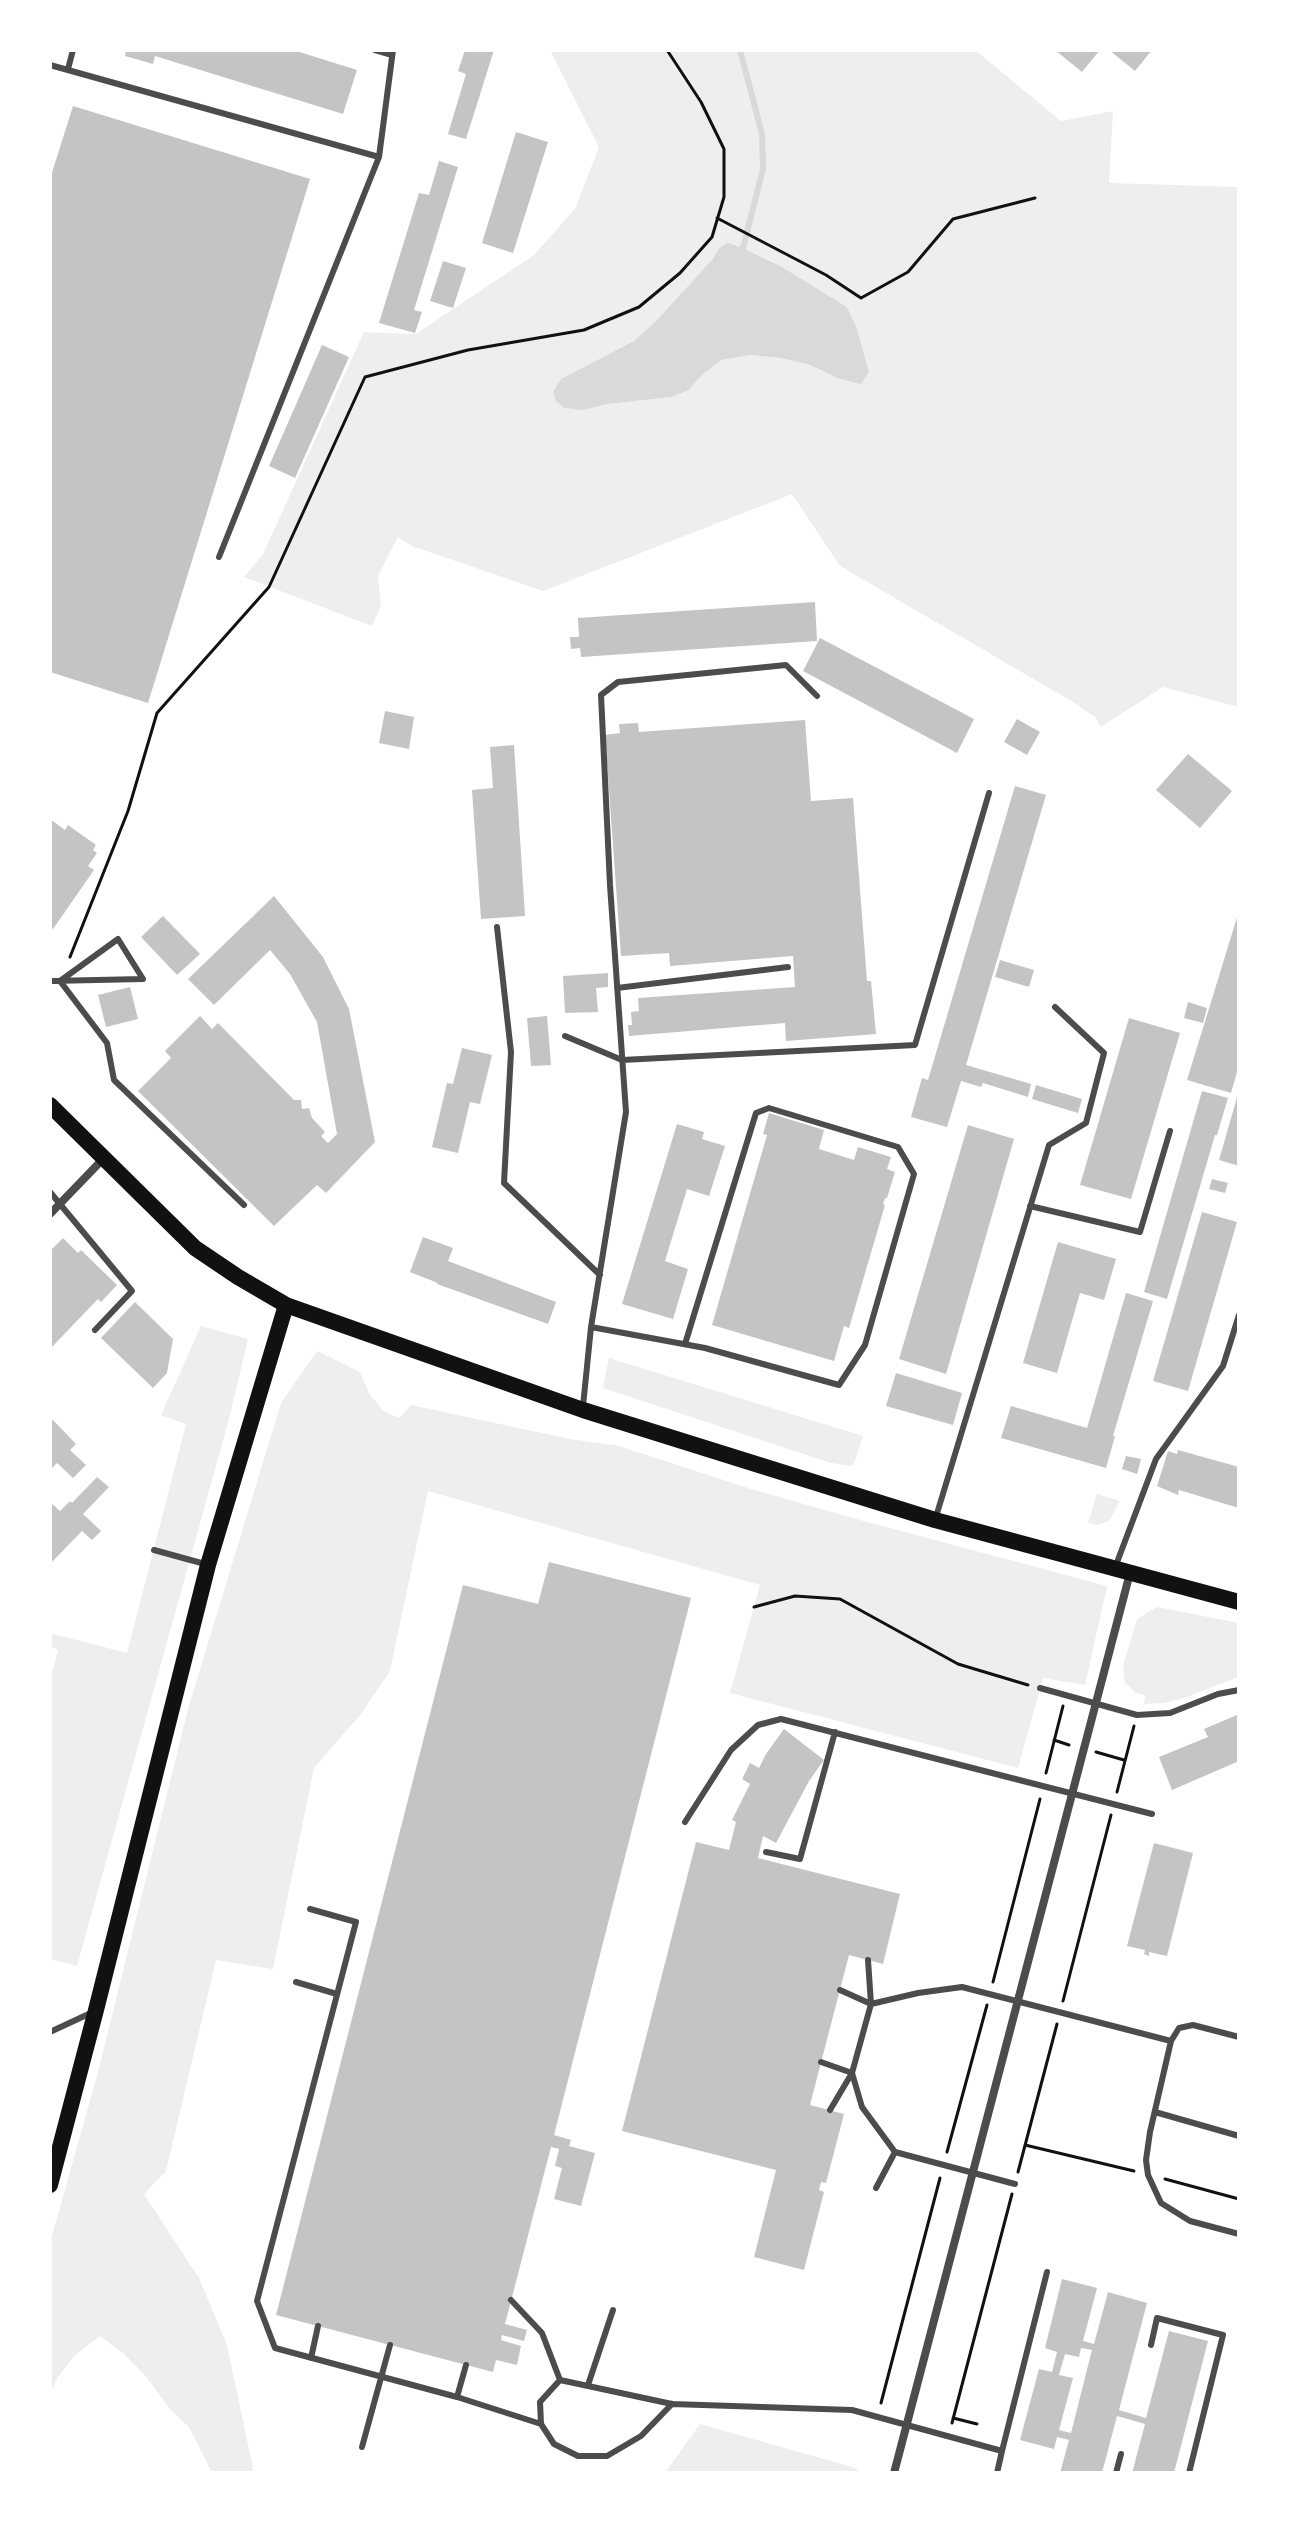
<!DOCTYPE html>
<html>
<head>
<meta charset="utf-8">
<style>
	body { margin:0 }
	#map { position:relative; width:1289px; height:2523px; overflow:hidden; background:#fff; font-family:Raleway,sans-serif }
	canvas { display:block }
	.frame { position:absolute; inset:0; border:52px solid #fff; pointer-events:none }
</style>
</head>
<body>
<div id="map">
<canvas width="1289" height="2523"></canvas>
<div class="frame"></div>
</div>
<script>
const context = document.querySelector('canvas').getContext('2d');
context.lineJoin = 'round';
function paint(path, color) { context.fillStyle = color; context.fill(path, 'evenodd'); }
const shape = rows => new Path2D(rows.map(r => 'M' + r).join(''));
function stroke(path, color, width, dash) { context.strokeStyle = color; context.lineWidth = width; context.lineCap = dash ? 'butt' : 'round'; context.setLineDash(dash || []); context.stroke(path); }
paint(shape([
	[550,50,975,50,1061,121,1113,111,1109,183,1239,187,1239,707,1163,687,1101,727,1096,718,1073,702,840,566,792,494,543,591,412,546,398,537,378,576,381,605,372,626,244,577,263,554,364,332,416,334,534,255,575,209,599,147],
	[719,248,743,248,782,267,847,307,857,329,869,372,837,378,810,365,781,358,750,355,721,360,702,375,689,390,671,397,608,404,584,410,561,379,634,341,654,323,712,260],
	[201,1326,248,1339,229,1419,77,1966,50,1959,50,1680,58,1651,50,1645,50,1633,127,1653,186,1424,161,1415],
	[317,1351,360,1372,369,1393,383,1411,399,1418,411,1405,570,1439,619,1446,751,1489,860,1520,1107,1586,1085,1685,1043,1678,1018,1768,730,1693,760,1585,428,1491,390,1671,360,1715,314,1768,273,1969,216,1960,166,2171,144,2194,199,2278,227,2345,254,2473,212,2473,189,2427,170,2409,144,2374,123,2353,100,2336,73,2357,58,2377,50,2393,50,2243,98,2072,188,1709,281,1403],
	[609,1358,863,1436,856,1458,852,1466,831,1463,603,1388],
	[1097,1494,1120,1501,1109,1521,1098,1525,1088,1523],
	[1157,1607,1239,1623,1239,1677,1184,1698,1164,1703,1144,1704,1145,1695,1136,1693,1125,1683,1123,1666,1137,1619],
	[700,2424,852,2467,864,2473,665,2473]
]), '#eee');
paint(shape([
	[728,243,743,248,782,267,847,307,857,329,869,372,861,384,837,378,810,365,781,358,750,355,721,360,702,375,689,390,671,397,608,404,584,410,565,408,556,401,553,392,561,379,634,341,654,323,712,260,719,248]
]), '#d9d9d9');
stroke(shape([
	[740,50,762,134,763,169,743,248]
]), '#d9d9d9', 6);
paint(shape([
	[126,50,293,50,357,70,343,114,155,56,153,64,125,56],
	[465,50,494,50,466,139,448,134,466,74,458,71],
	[1055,50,1100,50,1082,72],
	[1109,50,1152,50,1135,71],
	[73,106,310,179,148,703,50,672,50,179],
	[516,132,548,142,513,253,482,243],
	[439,161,458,167,414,310,422,312,415,333,379,323,419,193,429,195],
	[443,261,466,268,453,308,430,301],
	[322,345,349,357,295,478,269,466],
	[815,602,817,641,581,657,580,648,571,649,570,637,579,637,578,618],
	[820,638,974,719,957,753,803,671],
	[385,711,414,717,409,749,379,743],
	[1017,719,1040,732,1027,755,1004,742],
	[805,720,811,801,853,798,867,981,871,981,876,1034,786,1041,785,1023,629,1036,628,1025,632,1025,631,1012,639,1011,638,998,795,987,793,956,670,966,669,953,621,956,605,735,620,733,619,724,638,723,639,732],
	[514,745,525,916,481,919,472,790,493,788,490,747],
	[1188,754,1232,791,1200,828,1156,790],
	[1015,786,1046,795,966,1065,1031,1084,1028,1097,983,1083,981,1087,961,1081,947,1127,911,1117,922,1078,928,1080],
	[50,819,65,830,68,825,96,845,93,850,97,853,88,866,94,870,53,929,50,927],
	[274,896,323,957,349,1009,375,1142,326,1193,317,1185,274,1226,138,1091,171,1058,165,1051,200,1016,212,1029,218,1023,294,1100,301,1100,302,1109,309,1108,312,1118,325,1132,321,1136,328,1143,337,1134,317,1022,290,974,270,950,214,1005,188,979],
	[1239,911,1239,1065,1231,1093,1187,1080],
	[163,916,200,954,177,975,141,937],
	[1000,960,1034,970,1029,987,995,977],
	[608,973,608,987,596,988,598,1012,565,1013,563,976],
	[130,987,138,1019,106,1027,98,995],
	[1188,1002,1207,1008,1203,1023,1184,1018],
	[547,1016,551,1065,531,1066,527,1018],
	[1129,1018,1180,1033,1131,1199,1080,1185],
	[462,1048,492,1055,480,1104,470,1102,458,1153,432,1147,447,1083,453,1084],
	[1036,1085,1082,1099,1078,1113,1032,1099],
	[1202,1091,1228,1098,1217,1135,1215,1135,1167,1299,1144,1292],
	[1238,1094,1239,1094,1239,1166,1219,1160],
	[769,1113,824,1130,819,1149,854,1160,858,1147,891,1157,887,1169,895,1172,887,1198,885,1198,883,1204,885,1205,849,1328,844,1326,834,1361,712,1325,767,1135,763,1134],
	[677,1124,704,1132,702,1139,725,1146,709,1196,687,1189,665,1261,688,1269,673,1319,622,1304],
	[968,1125,1014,1139,946,1374,899,1359],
	[1212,1179,1228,1183,1225,1193,1209,1189],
	[1202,1212,1237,1222,1188,1391,1153,1381],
	[423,1237,453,1248,448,1261,556,1302,548,1324,437,1284,438,1283,410,1272],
	[63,1238,78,1253,81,1250,117,1285,101,1302,98,1299,50,1349,50,1251],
	[1058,1242,1116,1259,1104,1300,1080,1293,1057,1373,1023,1363],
	[1126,1293,1153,1301,1113,1436,1115,1436,1106,1468,1001,1438,1011,1406,1087,1428],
	[135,1302,173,1339,167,1373,153,1388,101,1338],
	[896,1373,962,1393,953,1425,886,1406],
	[50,1417,76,1444,70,1450,86,1465,73,1478,57,1463,50,1470],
	[1178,1450,1239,1467,1239,1508,1179,1490,1178,1495,1157,1486,1168,1451,1177,1454],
	[1126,1456,1141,1459,1137,1474,1122,1469],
	[97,1477,109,1487,83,1514,101,1531,92,1540,82,1531,50,1564,50,1502,60,1511,70,1501,72,1503],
	[549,1562,691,1598,554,2135,571,2140,569,2146,595,2153,581,2206,554,2199,562,2168,555,2166,559,2149,551,2147,505,2324,527,2330,524,2341,502,2335,501,2340,521,2346,517,2365,496,2360,493,2372,276,2315,463,1585,538,1604],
	[1237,1715,1239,1721,1239,1761,1172,1790,1159,1757,1208,1737,1204,1729],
	[784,1729,824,1760,809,1781,776,1843,763,1836,758,1858,900,1894,883,1964,849,1955,810,2105,844,2114,826,2183,821,2182,819,2190,824,2192,804,2270,754,2257,776,2170,622,2131,696,1842,729,1850,736,1822,732,1820,750,1784,742,1779,750,1763,759,1768,766,1754],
	[1154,1843,1193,1853,1167,1956,1149,1952,1149,1956,1144,1954,1145,1950,1127,1946],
	[1062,2279,1097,2288,1083,2341,1094,2344,1108,2292,1147,2303,1119,2410,1146,2418,1169,2331,1208,2341,1174,2473,1132,2473,1145,2424,1117,2416,1102,2473,1060,2473,1069,2440,1057,2437,1054,2449,1020,2440,1039,2369,1052,2372,1057,2352,1045,2348],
	[1081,2348,1092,2350,1071,2433,1059,2430,1073,2378,1059,2375,1065,2354,1079,2357]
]), '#c4c4c4');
stroke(shape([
	[717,218,826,275,861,298,908,272,953,219,1035,198],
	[70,957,128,811,157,713,269,587,365,377,468,350,584,330,639,307,680,273,712,237,724,197,724,149,701,102,667,50],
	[754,1607,795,1596,840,1599,958,1664,1028,1685],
	[1054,1740,1069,1745],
	[1096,1752,1124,1760],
	[1046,1773,1063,1706],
	[1117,1792,1134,1726],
	[993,1982,1040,1799],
	[1063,2001,1111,1815],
	[1025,2145,1134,2171],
	[947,2152,987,2005],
	[1018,2172,1057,2024],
	[1165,2179,1239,2199],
	[881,2403,940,2178],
	[953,2418,977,2424],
	[952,2423,1012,2194]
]), '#111', 3);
stroke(shape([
	[375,50,392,55],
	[50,65,379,157,219,557],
	[68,69,73,50],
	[379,157,393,50],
	[497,927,511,1052,504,1183,600,1275],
	[50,981,143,979,118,939,60,981],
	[60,981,107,1043,114,1080,244,1205],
	[617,988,788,967],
	[565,1036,622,1060,915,1045,989,793],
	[50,1192,132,1291,95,1330],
	[1030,1206,1140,1232,1170,1131],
	[591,1327,705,1348,839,1385,865,1345,914,1174,898,1147,769,1108,756,1113,685,1344],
	[583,1406,591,1327,626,1112,610,885,601,695,618,682,786,665,817,696],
	[935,1520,1049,1145,1086,1123,1104,1053,1055,1007],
	[154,1550,205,1564],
	[1116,1565,1156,1459,1223,1366,1239,1315],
	[1040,1688,1137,1715,1170,1713,1218,1694,1239,1690],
	[685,1822,731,1750,758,1725,781,1719,1152,1814],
	[766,1852,800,1859,835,1732],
	[310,1909,356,1922,257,2301,275,2348,457,2397,541,2424],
	[296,1982,337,1994],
	[840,1990,871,2004,868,1960],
	[50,2032,93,2012],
	[1171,2041,1150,2132,1146,2160,1148,2175,1161,2203,1190,2221,1239,2234],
	[821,2062,852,2073,830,2110],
	[1155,2112,1239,2136],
	[1015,2184,895,2152,862,2107,852,2073,871,2004,918,1993,962,1987,1171,2041,1179,2028,1193,2025,1239,2037],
	[876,2188,895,2152],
	[511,2300,542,2333,560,2380],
	[1151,2345,1157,2318,1223,2335,1189,2473],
	[311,2358,318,2326],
	[588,2385,613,2310],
	[457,2397,466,2365],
	[672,2404,641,2436,607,2456,578,2456,554,2444,541,2424,540,2402,560,2380,672,2404,852,2410,1002,2451,1047,2272],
	[362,2447,390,2345],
	[997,2473,1002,2451],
	[1116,2473,1121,2454]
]), '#4c4c4c', 6);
stroke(shape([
	[50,1214,103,1159],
	[894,2473,1130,1573]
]), '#4c4c4c', 8);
stroke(shape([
	[50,1105,195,1248,238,1277,286,1305,583,1410,935,1520,1239,1602],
	[50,2185,96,2010,208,1565,286,1305]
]), '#111', 16);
</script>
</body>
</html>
